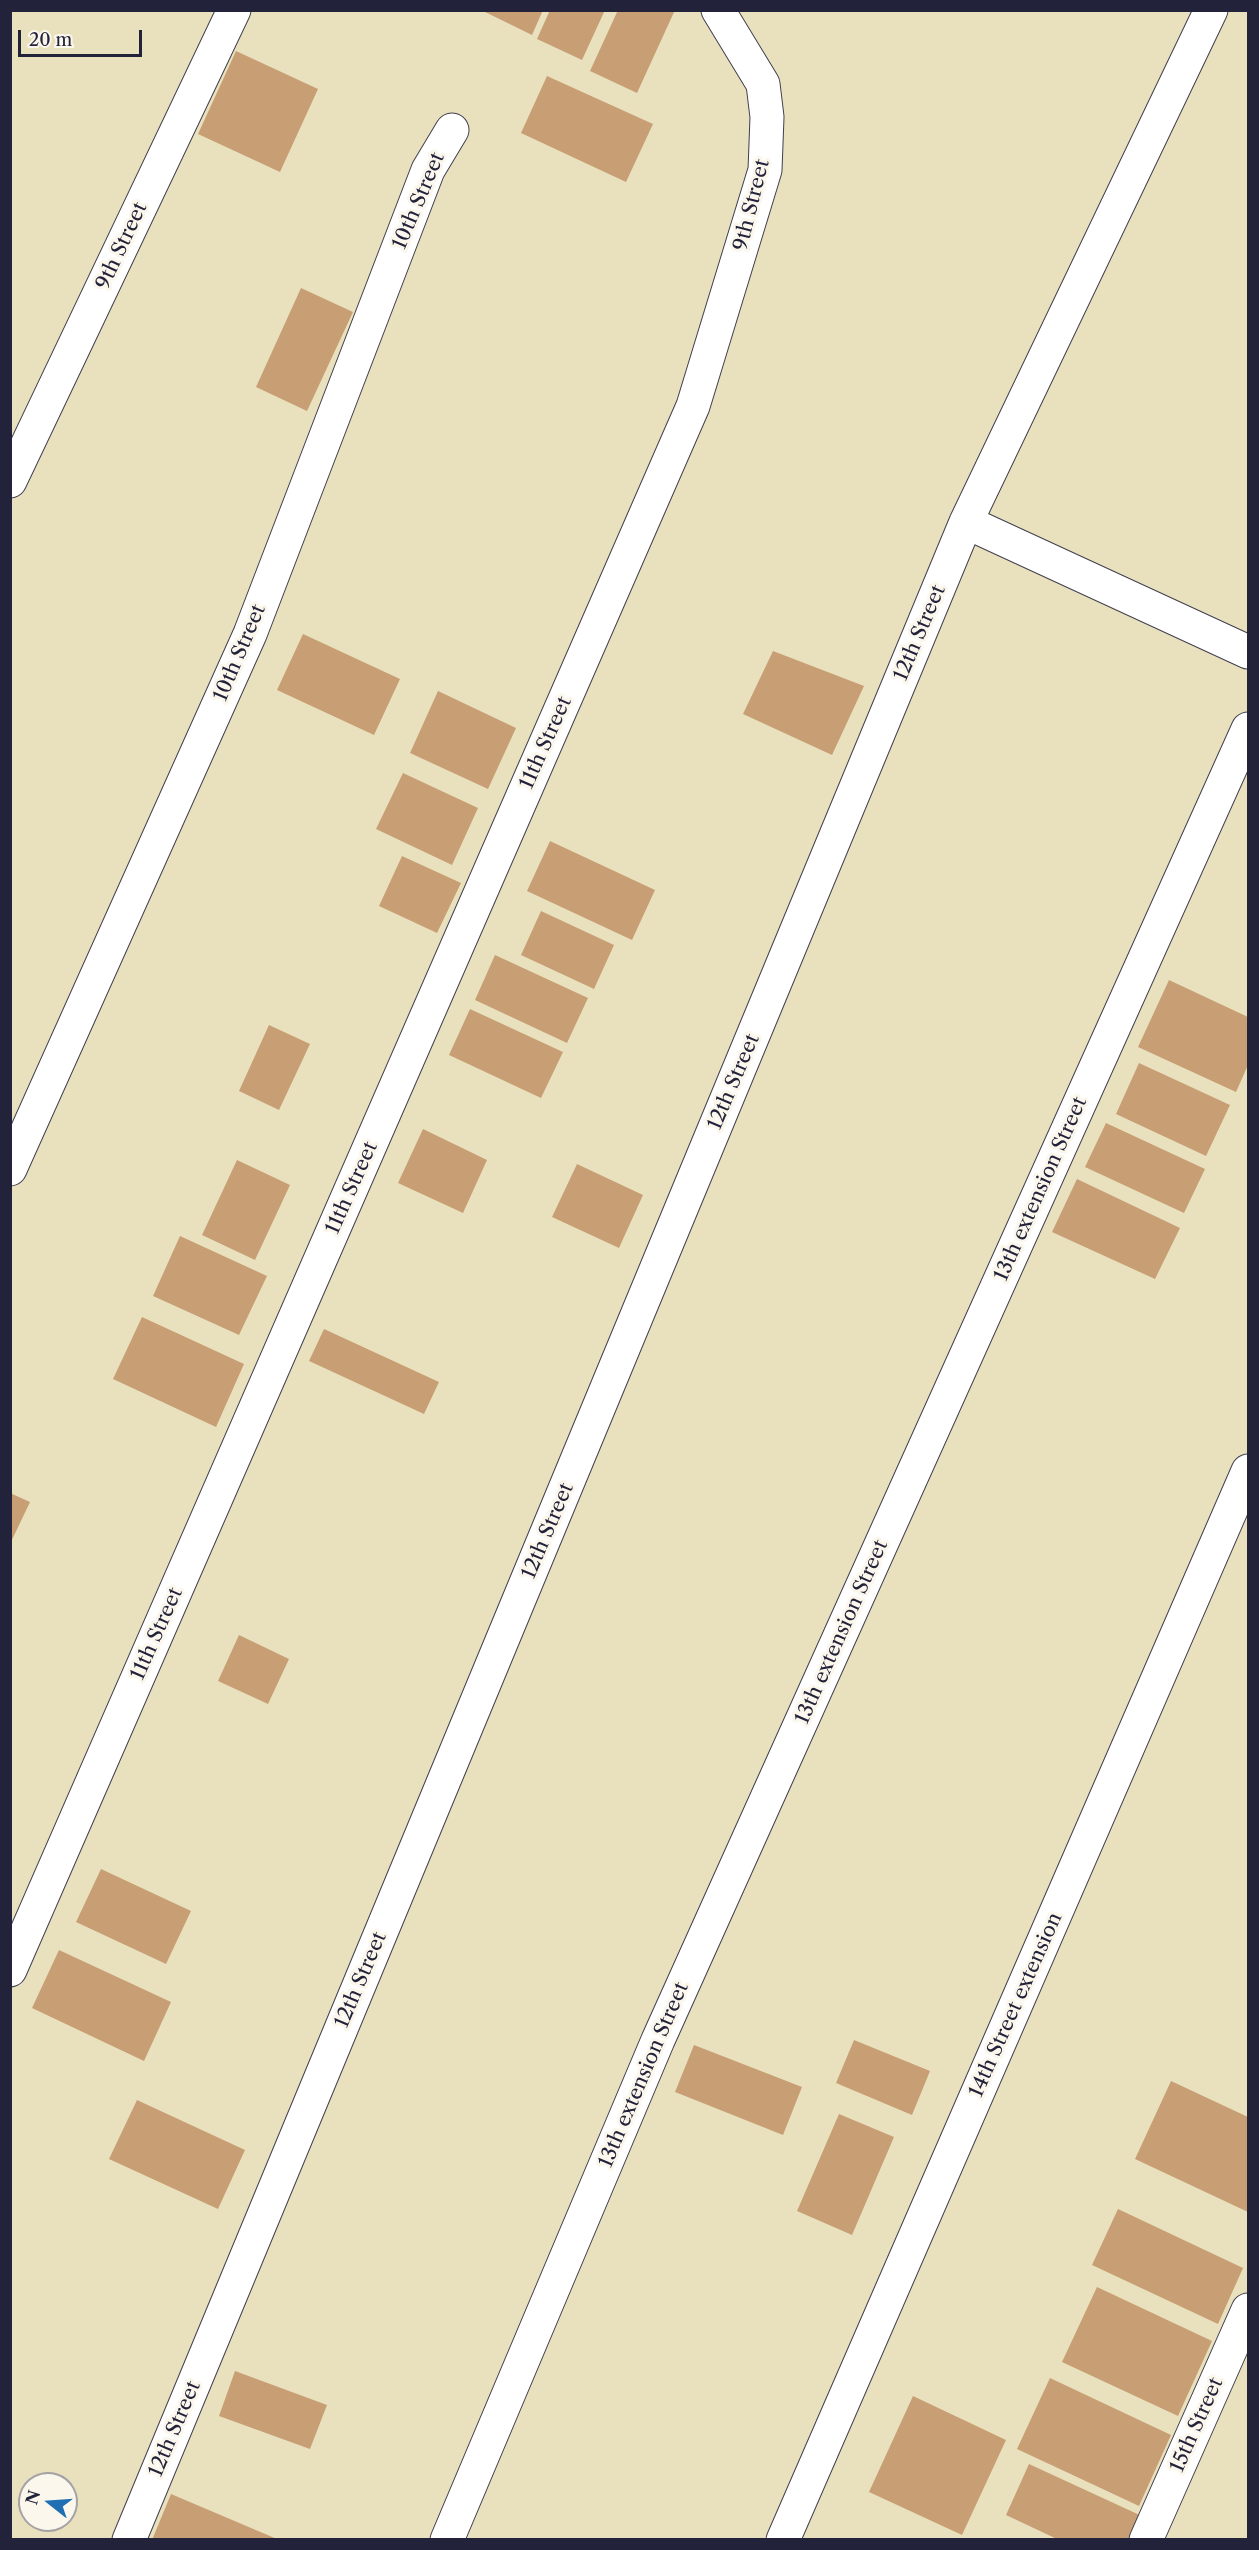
<!DOCTYPE html>
<html>
<head>
<meta charset="utf-8">
<style>
	body { margin:0 }
	#map { position:relative; width:1259px; height:2550px; overflow:hidden; background:#e9e1bd; font-family:"Libre Caslon Text",serif }
	canvas { display:block }
	.frame { position:absolute; inset:0; border:12px solid #22223b; pointer-events:none }
	.north { position:absolute; left:18px; top:2472px; width:60px; height:60px; box-sizing:border-box; background:#fbf7ec; border:2px solid #a4a2a5; border-radius:50%; rotate:287deg; font-size:16px; font-weight:700; line-height:24px; text-align:center; color:#22223b }
	.north::after { content:''; display:block; margin:auto; width:21px; height:27px; background:#1f6fb2; clip-path:polygon(50% 0,100% 100%,50% 72%,0 100%) }
	.scale { position:absolute; left:18px; top:30px; width:124px; height:27px; box-sizing:border-box; border:3px solid #22223b; border-top:0; padding-left:8px; font-size:18px; line-height:21px; white-space:nowrap; color:#22223b; -webkit-text-stroke:4px #fbf7ec; paint-order:stroke }
</style>
</head>
<body>
<div id="map">
<canvas width="1259" height="2550"></canvas>
<div class="frame"></div>
<div class="north">N</div>
<div class="scale">20 m</div>
</div>
<script>
const context = document.querySelector('canvas').getContext('2d');
context.lineJoin = 'round';
function paint(path, color) { context.fillStyle = color; context.fill(path, 'evenodd'); }
const shape = rows => new Path2D(rows.map(r => 'M' + r).join(''));
function stroke(path, color, width, dash) { context.strokeStyle = color; context.lineWidth = width; context.lineCap = dash ? 'butt' : 'round'; context.setLineDash(dash || []); context.stroke(path); }
function label(font, color, halo, rows, align = 'center') {
  context.font = font + ' "Libre Caslon Text",serif'; context.lineWidth = 6; context.setLineDash([]); context.textBaseline = 'middle'; context.strokeStyle = halo; context.fillStyle = color; for (const [text, x, y, turn = 0] of rows) {
    context.save(); context.translate(x, y); context.rotate((+turn || 0) * Math.PI / 180); context.textAlign = isNaN(turn) ? turn : align; if (halo) context.strokeText(text, 0, 0); context.fillText(text, 0, 0); context.restore();
  }
}
paint(shape([
	[481,10,543,10,532,35],
	[550,10,605,10,582,60,537,39],
	[618,10,675,10,637,93,590,71],
	[236,51,318,89,280,172,198,134],
	[547,76,653,124,626,182,521,133],
	[301,288,353,312,307,411,256,387],
	[303,634,400,679,374,735,277,690],
	[773,651,864,686,832,755,743,714],
	[438,691,516,728,488,789,410,753],
	[403,773,478,808,452,865,376,829],
	[550,841,655,890,632,940,527,891],
	[402,856,461,883,437,933,379,906],
	[541,911,614,945,594,989,521,955],
	[495,955,588,998,567,1043,475,1000],
	[1169,980,1248,1017,1248,1065,1236,1092,1138,1047],
	[470,1009,563,1052,541,1098,449,1055],
	[269,1025,310,1044,279,1110,239,1091],
	[1139,1063,1230,1105,1206,1156,1116,1114],
	[1106,1123,1205,1169,1184,1213,1085,1167],
	[423,1129,487,1160,463,1213,398,1183],
	[237,1160,290,1185,255,1260,202,1235],
	[577,1164,643,1195,619,1248,552,1217],
	[1077,1179,1180,1228,1155,1279,1052,1232],
	[180,1236,267,1276,239,1335,153,1296],
	[142,1317,244,1364,216,1427,113,1379],
	[324,1329,439,1382,424,1414,309,1361],
	[10,1493,30,1502,10,1544],
	[239,1635,289,1659,268,1704,218,1681],
	[101,1869,191,1911,166,1964,76,1922],
	[59,1950,171,2002,144,2061,32,2008],
	[854,2040,930,2071,912,2115,836,2083],
	[694,2045,802,2087,783,2135,675,2092],
	[1171,2081,1248,2117,1248,2212,1135,2159],
	[137,2100,245,2150,218,2209,109,2159],
	[839,2114,894,2137,852,2235,797,2211],
	[1118,2209,1243,2268,1218,2324,1092,2265],
	[1097,2287,1212,2341,1178,2416,1062,2362],
	[235,2371,327,2405,310,2449,219,2416],
	[1050,2378,1171,2435,1139,2506,1017,2449],
	[913,2396,1006,2440,962,2535,869,2492],
	[1029,2464,1144,2517,1134,2540,1059,2540,1006,2515],
	[171,2494,277,2539,277,2540,152,2540]
]), '#c89f74');
const minor = shape([
	[10,481,234,10],
	[966,522,1248,652],
	[10,1169,250,634,428,170,452,130],
	[10,1970,693,406,765,170,767,117,763,84,718,10],
	[129,2540,966,522,1211,10],
	[447,2540,658,2040,1248,729],
	[783,2540,1248,1471],
	[1146,2540,1248,2310]
]);
stroke(minor, '#403f4e', 35);
stroke(minor, '#fff', 33);
label('20px', '#22223b', '#fbf7ec', [
	["10th Street",419,201,-67],
	["9th Street",752,205,-76],
	["9th Street",122,246,-65],
	["12th Street",920,633,-67],
	["10th Street",240,653,-67],
	["11th Street",546,743,-66],
	["12th Street",734,1082,-67],
	["11th Street",352,1188,-66],
	["13th extension Street",1041,1189,-66],
	["12th Street",548,1531,-67],
	["13th extension Street",842,1632,-66],
	["11th Street",157,1634,-66],
	["12th Street",361,1980,-67],
	["14th Street extension",1016,2005,-66],
	["13th extension Street",644,2075,-67],
	["15th Street",1197,2425,-66],
	["12th Street",175,2429,-67]
]);
</script>
</body>
</html>
